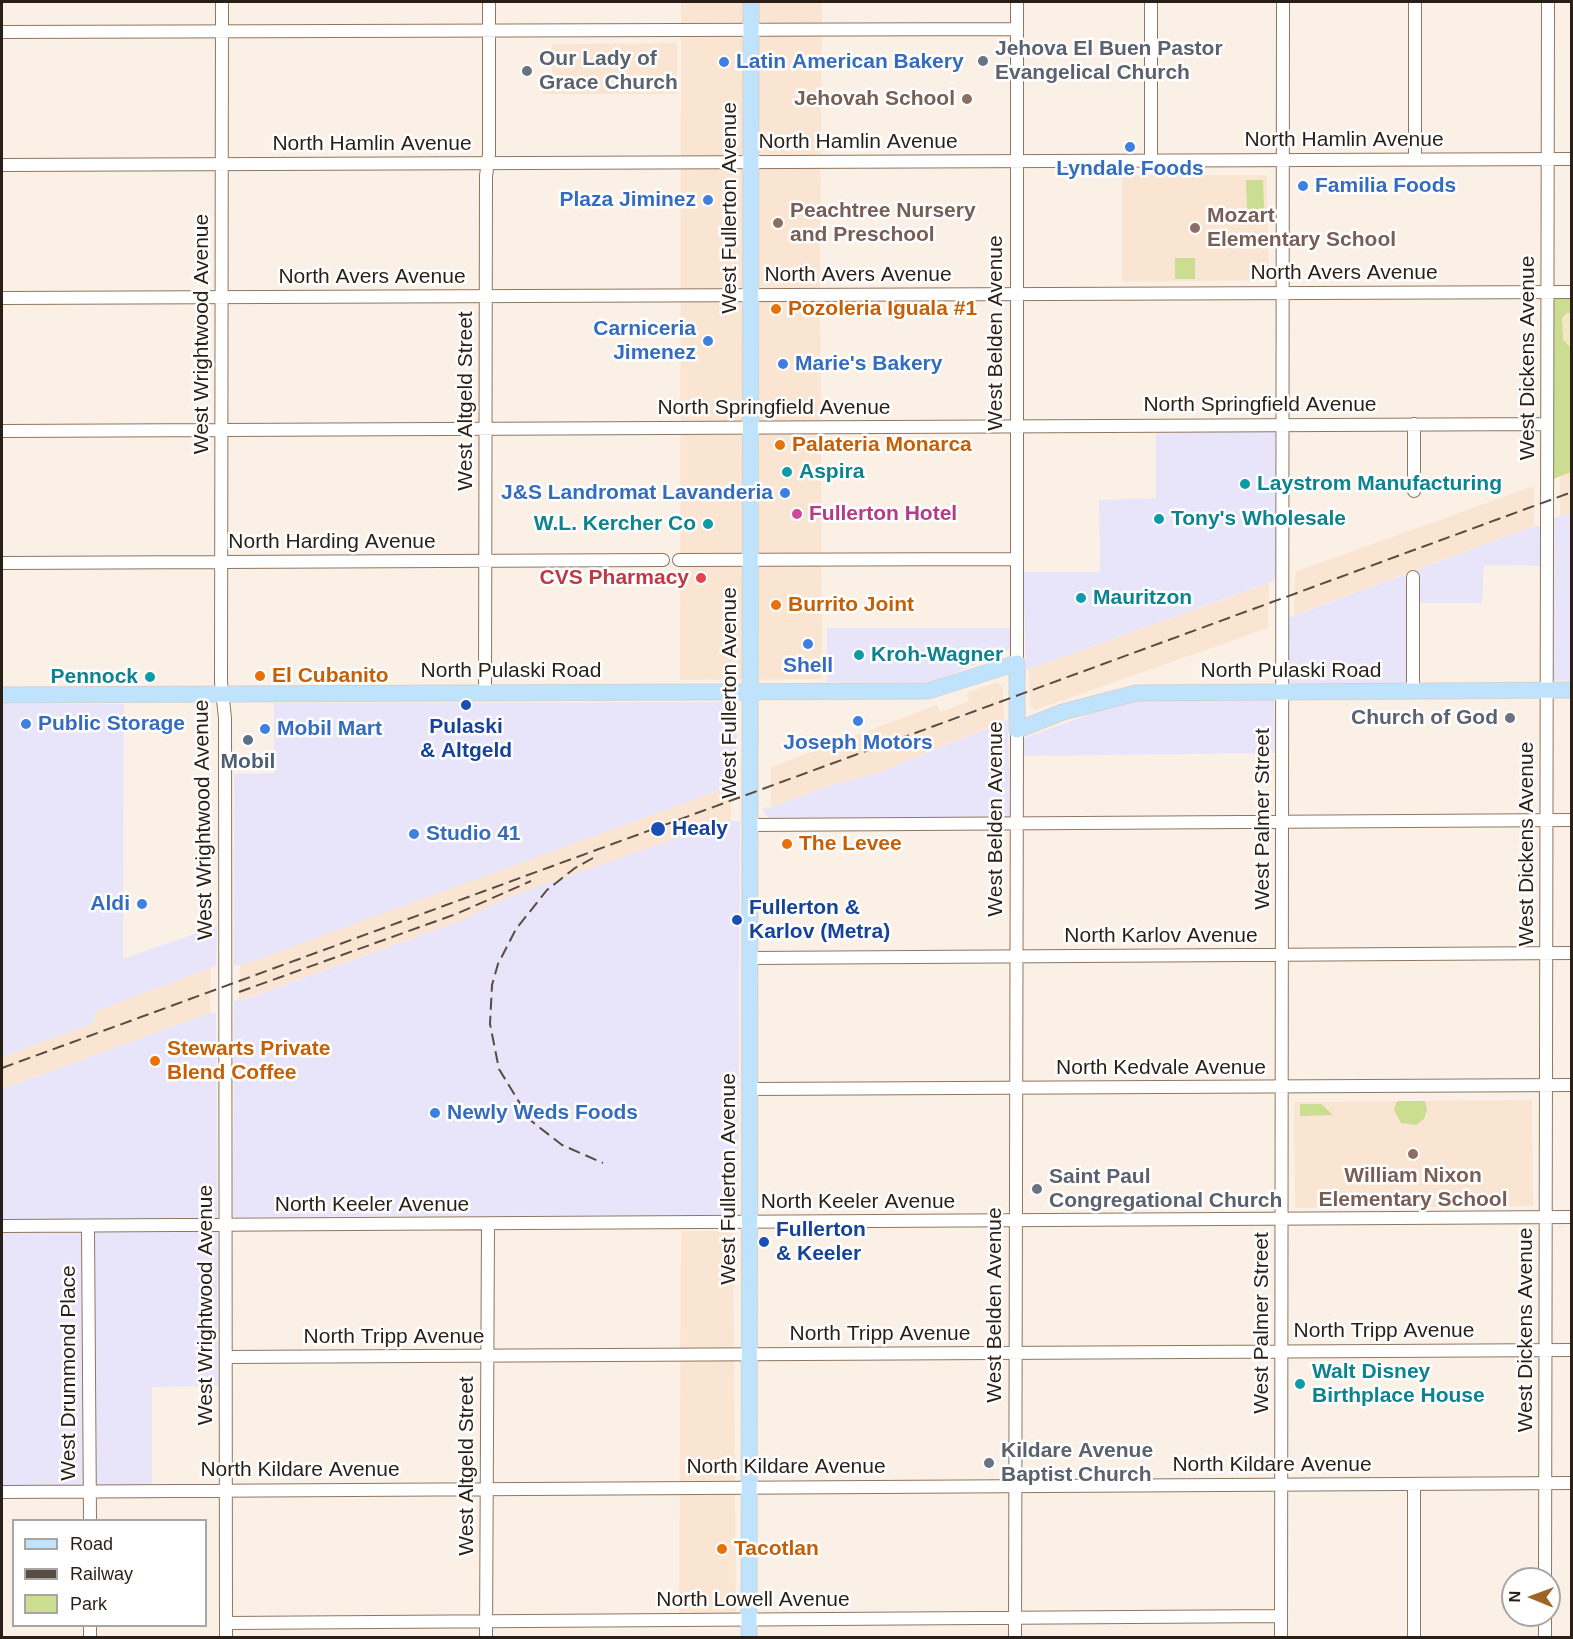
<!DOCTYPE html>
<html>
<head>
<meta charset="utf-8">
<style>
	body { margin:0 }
	#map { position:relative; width:1573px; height:1639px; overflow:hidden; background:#fbf0e5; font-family:Arial,sans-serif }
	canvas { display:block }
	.frame { position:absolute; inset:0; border:3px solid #2a1f16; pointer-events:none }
	.legend { position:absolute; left:12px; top:1519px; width:195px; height:108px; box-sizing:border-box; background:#fff; border:2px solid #aaa5a2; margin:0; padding:8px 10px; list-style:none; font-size:18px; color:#2a1f16 }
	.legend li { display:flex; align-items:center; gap:12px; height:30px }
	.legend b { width:30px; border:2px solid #aaa5a2 }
	.north { position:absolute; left:1501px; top:1567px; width:60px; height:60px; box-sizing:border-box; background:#fff; border:2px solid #aaa5a2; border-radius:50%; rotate:271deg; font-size:16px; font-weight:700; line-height:24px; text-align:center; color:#2a1f16 }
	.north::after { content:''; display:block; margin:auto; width:21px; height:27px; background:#9e6424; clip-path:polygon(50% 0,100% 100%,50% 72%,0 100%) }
</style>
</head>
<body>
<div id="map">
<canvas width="1573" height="1639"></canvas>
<div class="frame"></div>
<ul class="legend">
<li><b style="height:8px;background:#c0e3fd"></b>Road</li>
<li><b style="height:8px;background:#574c42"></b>Railway</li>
<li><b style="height:16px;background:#cadd90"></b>Park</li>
</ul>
<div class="north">N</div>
</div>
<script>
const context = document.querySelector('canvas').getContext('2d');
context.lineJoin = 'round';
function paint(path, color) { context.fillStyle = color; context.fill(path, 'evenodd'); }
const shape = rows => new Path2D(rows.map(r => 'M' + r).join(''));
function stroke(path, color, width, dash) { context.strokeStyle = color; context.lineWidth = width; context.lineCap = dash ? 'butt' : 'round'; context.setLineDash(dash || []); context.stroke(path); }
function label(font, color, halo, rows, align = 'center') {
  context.font = font + ' Arial,sans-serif'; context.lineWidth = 5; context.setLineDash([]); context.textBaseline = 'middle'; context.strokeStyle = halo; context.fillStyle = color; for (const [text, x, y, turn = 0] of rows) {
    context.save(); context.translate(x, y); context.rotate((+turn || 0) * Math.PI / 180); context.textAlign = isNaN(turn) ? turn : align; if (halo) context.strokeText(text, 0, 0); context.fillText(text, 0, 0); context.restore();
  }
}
paint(shape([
	[681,2,822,2,820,251,822,679,680,680],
	[677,43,677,94,543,94,543,86,552,85,552,44],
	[1122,175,1267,175,1269,280,1122,282],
	[1571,472,1571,513,1560,517,1560,476],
	[1534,486,1534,526,1294,615,1295,572],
	[1269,583,1268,628,1035,710,1030,706,1029,669],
	[997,682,1003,688,1004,721,875,774,835,784,771,807,771,767,937,705,940,712,969,701,967,693],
	[732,777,731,821,511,897,460,921,239,1001,240,965,725,788,725,780],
	[211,968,210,1013,2,1089,2,1057,93,1023,96,1011],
	[1532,1100,1533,1206,1295,1208,1294,1102],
	[681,1231,733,1231,736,1616,679,1615],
	[471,1636,471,1638,241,1637]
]), '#fae5d3');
paint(shape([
	[1275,430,1276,580,1026,670,1023,572,1100,572,1099,500,1156,498,1156,433],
	[1571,513,1571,681,1552,680,1553,518],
	[1534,526,1541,526,1540,566,1484,565,1482,603,1417,603,1418,685,1288,683,1288,618],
	[827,628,1010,628,1010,650,930,683,827,682],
	[1129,700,1274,700,1276,753,1024,756,1024,738],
	[736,702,738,775,725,780,725,788,242,965,234,965,234,774,274,773,274,703],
	[2,704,124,704,123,959,217,926,216,966,96,1011,93,1023,2,1057],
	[1008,720,1010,817,769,818,764,813,763,808,771,807,835,784,875,774],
	[727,821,740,821,738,1215,233,1217,234,1001,246,999,460,921,511,896],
	[210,1013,216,1013,218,1386,152,1387,152,1499,2,1497,2,1089]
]), '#e8e5fb');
paint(shape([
	[1246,180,1263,180,1264,209,1247,209],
	[1175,258,1195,258,1195,279,1175,279],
	[1571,298,1571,472,1553,479,1553,304,1554,299],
	[1397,1101,1425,1101,1427,1110,1424,1119,1416,1125,1401,1123,1394,1110],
	[1300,1104,1321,1104,1333,1115,1300,1116]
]), '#cadd90');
paint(shape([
	[1567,313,1571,313,1571,348,1563,340,1562,318]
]), '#f2e8c3');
const minor = shape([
	[222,2,221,682,225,718,226,1638],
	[2,32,1017,29],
	[1415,159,1415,2],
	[1151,160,1151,2],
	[2,165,1572,159],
	[2,298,1572,292],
	[2,431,1547,424],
	[1414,491,1414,424],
	[679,560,1017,559],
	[2,563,663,560],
	[1413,577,1413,691],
	[1017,663,1017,2],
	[485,692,486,176,489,154,489,2],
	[750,825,1572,820],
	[751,958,1572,953],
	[750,1089,1572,1085],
	[2,1226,1572,1217],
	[88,1226,90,1520],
	[226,1357,1572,1350],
	[2,1492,1572,1483],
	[1545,1579,1548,2],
	[226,1623,1281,1616],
	[90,1626,90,1638],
	[486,1638,488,1224],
	[1015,1638,1017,730],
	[1281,1638,1283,2],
	[1414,1638,1414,1484],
	[1545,1638,1545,1615]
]);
const major = shape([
	[2,695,928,691,1017,663,1017,730,1063,712,1136,693,1572,690],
	[749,1638,751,2]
]);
stroke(minor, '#90765f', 14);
stroke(major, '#d4d2d0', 17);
stroke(minor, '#fff', 12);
stroke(major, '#c0e3fd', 15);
stroke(shape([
	[593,858,575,868,547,890,516,929,498,964,492,985,490,1024,499,1069,530,1120,562,1145,603,1163],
	[239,992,456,914,531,881],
	[2,1068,1572,492]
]), '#574c42', 2, [12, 6]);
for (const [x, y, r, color] of [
	[983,61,6,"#6b7280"],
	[724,62,6,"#3f7fe0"],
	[527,71,6,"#6b7280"],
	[967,99,6,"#8d6e63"],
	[1130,147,6,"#3f7fe0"],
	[1303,186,6,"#3f7fe0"],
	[708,200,6,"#3f7fe0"],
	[778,223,6,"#8d6e63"],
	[1195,228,6,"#8d6e63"],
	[776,309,6,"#e8710a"],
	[708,341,6,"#3f7fe0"],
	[783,364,6,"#3f7fe0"],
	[780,445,6,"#e8710a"],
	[787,472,6,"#0f9aa8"],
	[1245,484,6,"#0f9aa8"],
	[785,493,6,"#3f7fe0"],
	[797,514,6,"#d1479c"],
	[1159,519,6,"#0f9aa8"],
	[708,524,6,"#0f9aa8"],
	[701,578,6,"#e0444e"],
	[1081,598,6,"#0f9aa8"],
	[776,605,6,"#e8710a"],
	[808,644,6,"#3f7fe0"],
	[859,655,6,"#0f9aa8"],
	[260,676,6,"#e8710a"],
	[150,677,6,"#0f9aa8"],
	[466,705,6,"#1a4fb4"],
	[1510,718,6,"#6b7280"],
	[858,721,6,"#3f7fe0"],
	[26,724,6,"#3f7fe0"],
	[265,729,6,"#3f7fe0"],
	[248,740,6,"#5c6f8a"],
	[658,829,8,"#1a4fb4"],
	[414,834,6,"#3f7fe0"],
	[787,844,6,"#e8710a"],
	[142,904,6,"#3f7fe0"],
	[737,920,6,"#1a4fb4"],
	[155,1061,6,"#e8710a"],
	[435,1113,6,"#3f7fe0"],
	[1413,1154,6,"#8d6e63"],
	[1037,1189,6,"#6b7280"],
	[764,1242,6,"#1a4fb4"],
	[1300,1384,6,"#0f9aa8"],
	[989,1463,6,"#6b7280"],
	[722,1549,6,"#e8710a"]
]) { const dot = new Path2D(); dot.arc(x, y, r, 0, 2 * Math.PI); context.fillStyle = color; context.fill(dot); stroke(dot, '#fff', 2); }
label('bold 21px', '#5b616d', '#fff', [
	["Jehova El Buen Pastor",995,49],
	["Evangelical Church",995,73],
	["Our Lady of",539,59],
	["Grace Church",539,83],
	["Church of God",1498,718,"right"],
	["Saint Paul",1049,1177],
	["Congregational Church",1049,1201],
	["Kildare Avenue",1001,1451],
	["Baptist Church",1001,1475]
], 'left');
label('bold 21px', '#366cbe', '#fff', [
	["Latin American Bakery",736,62],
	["Lyndale Foods",1130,169,"center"],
	["Familia Foods",1315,186],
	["Plaza Jiminez",696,200,"right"],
	["Carniceria",696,329,"right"],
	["Jimenez",696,353,"right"],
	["Marie's Bakery",795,364],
	["J&S Landromat Lavanderia",773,493,"right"],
	["Shell",808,666,"center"],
	["Public Storage",38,724],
	["Mobil Mart",277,729],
	["Joseph Motors",858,743,"center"],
	["Studio 41",426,834],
	["Aldi",130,904,"right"],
	["Newly Weds Foods",447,1113]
], 'left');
label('bold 21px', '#785e54', '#fff', [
	["Jehovah School",955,99,"right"],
	["Peachtree Nursery",790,211],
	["and Preschool",790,235],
	["Mozart",1207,216],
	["Elementary School",1207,240],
	["William Nixon",1413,1176,"center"],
	["Elementary School",1413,1200,"center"]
], 'left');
label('21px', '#2a1f16', '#fff', [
	["North Hamlin Avenue",1344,140],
	["North Hamlin Avenue",858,142],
	["North Hamlin Avenue",372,144],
	["West Fullerton Avenue",730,208,-90],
	["North Avers Avenue",1344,273],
	["North Avers Avenue",858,275],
	["North Avers Avenue",372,277],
	["West Belden Avenue",996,333,-90],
	["West Wrightwood Avenue",202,334,-90],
	["West Dickens Avenue",1528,358,-90],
	["West Altgeld Street",466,401,-90],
	["North Springfield Avenue",1260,405],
	["North Springfield Avenue",774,408],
	["North Harding Avenue",332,542],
	["North Pulaski Road",511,671],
	["North Pulaski Road",1291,671],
	["West Fullerton Avenue",730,693,-90],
	["West Belden Avenue",996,819,-90],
	["West Palmer Street",1263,819,-90],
	["West Wrightwood Avenue",204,820,-91],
	["West Dickens Avenue",1527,844,-90],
	["North Karlov Avenue",1161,936],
	["North Kedvale Avenue",1161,1068],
	["West Fullerton Avenue",729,1179,-90],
	["North Keeler Avenue",858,1202],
	["North Keeler Avenue",372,1205],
	["West Wrightwood Avenue",206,1305,-90],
	["West Belden Avenue",995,1305,-90],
	["West Palmer Street",1262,1323,-90],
	["West Dickens Avenue",1526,1330,-90],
	["North Tripp Avenue",1384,1331],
	["North Tripp Avenue",880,1334],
	["North Tripp Avenue",394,1337],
	["West Drummond Place",69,1373,-90],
	["North Kildare Avenue",1272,1465],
	["West Altgeld Street",467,1466,-90],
	["North Kildare Avenue",786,1467],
	["North Kildare Avenue",300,1470],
	["North Lowell Avenue",753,1600]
]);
label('bold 21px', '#c56008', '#fff', [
	["Pozoleria Iguala #1",788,309],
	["Palateria Monarca",792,445],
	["Burrito Joint",788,605],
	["El Cubanito",272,676],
	["The Levee",799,844],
	["Stewarts Private",167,1049],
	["Blend Coffee",167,1073],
	["Tacotlan",734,1549]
], 'left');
label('bold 21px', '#0d838f', '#fff', [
	["Aspira",799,472],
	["Laystrom Manufacturing",1257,484],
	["Tony's Wholesale",1171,519],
	["W.L. Kercher Co",696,524,"right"],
	["Mauritzon",1093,598],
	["Kroh-Wagner",871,655],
	["Pennock",138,677,"right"],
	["Walt Disney",1312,1372],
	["Birthplace House",1312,1396]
], 'left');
label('bold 21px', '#b23c85', '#fff', [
	["Fullerton Hotel",809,514]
], 'left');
label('bold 21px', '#be3a42', '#fff', [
	["CVS Pharmacy",689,578]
], 'right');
label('bold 21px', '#164399', '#fff', [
	["Pulaski",466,727,"center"],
	["& Altgeld",466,751,"center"],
	["Healy",672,829],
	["Fullerton &",749,908],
	["Karlov (Metra)",749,932],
	["Fullerton",776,1230],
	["& Keeler",776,1254]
], 'left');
label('bold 21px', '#4e5e75', '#fff', [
	["Mobil",248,762]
]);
</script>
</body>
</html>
